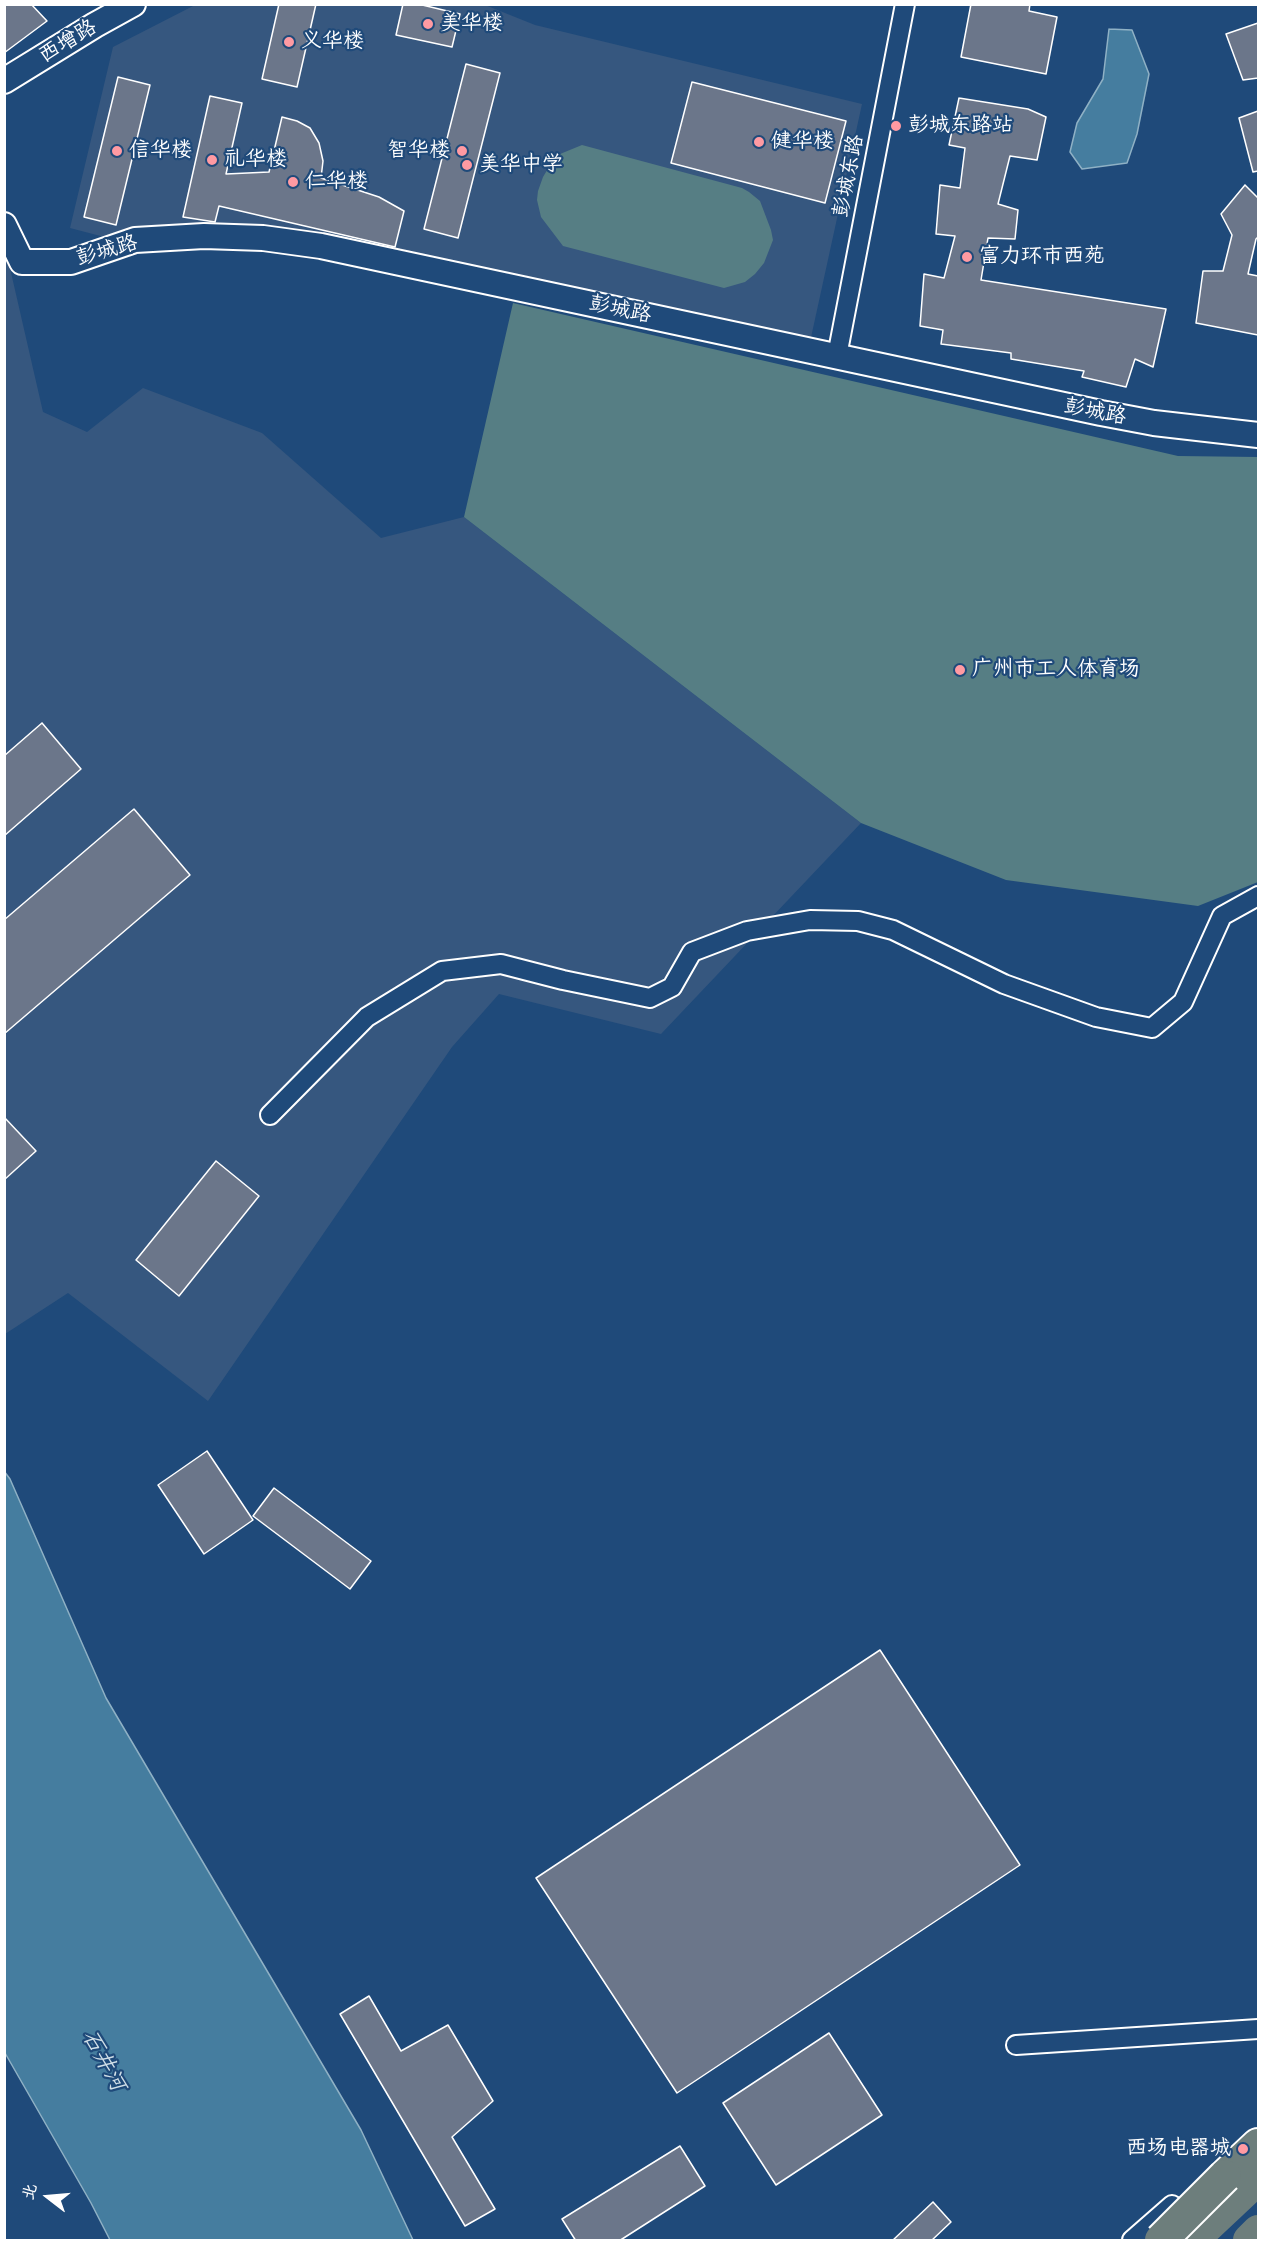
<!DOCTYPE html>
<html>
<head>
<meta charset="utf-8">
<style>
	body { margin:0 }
	#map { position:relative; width:1263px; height:2245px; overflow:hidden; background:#1f4a7a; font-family:"Balsamiq Sans","LXGW WenKai TC",sans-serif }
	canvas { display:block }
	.frame { position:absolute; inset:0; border:6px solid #fff; pointer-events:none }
	.north { position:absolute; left:18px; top:2167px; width:60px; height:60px; -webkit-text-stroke:4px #1f4a7a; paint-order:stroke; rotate:286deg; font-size:16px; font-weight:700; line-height:24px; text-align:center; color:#fff }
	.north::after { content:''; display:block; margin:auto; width:21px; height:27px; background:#fff; clip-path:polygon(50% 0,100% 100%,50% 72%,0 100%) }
</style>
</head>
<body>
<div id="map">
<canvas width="1263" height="2245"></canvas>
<div class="frame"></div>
<div class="north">北</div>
</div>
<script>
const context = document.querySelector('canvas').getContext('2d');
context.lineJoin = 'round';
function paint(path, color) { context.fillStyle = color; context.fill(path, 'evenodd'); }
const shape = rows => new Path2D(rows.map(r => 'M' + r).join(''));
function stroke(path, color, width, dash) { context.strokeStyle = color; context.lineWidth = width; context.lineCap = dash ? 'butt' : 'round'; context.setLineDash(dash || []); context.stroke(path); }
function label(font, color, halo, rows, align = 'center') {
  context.font = font + ' "Balsamiq Sans","LXGW WenKai TC",sans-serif'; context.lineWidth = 4.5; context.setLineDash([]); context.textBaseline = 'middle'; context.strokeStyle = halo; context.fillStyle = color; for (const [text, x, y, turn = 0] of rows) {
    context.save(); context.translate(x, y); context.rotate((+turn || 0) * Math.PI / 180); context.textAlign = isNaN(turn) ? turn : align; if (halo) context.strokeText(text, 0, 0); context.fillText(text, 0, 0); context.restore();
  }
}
paint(shape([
	[195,5,485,5,535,25,862,104,810,342,397,253,249,225,175,226,112,239,70,228,113,47],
	[4,242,43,412,87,432,143,388,262,433,381,538,464,517,861,823,661,1034,499,994,452,1047,208,1401,68,1293,5,1334]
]), '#36577f');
paint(shape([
	[582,145,742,188,749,192,760,201,771,230,773,240,764,263,755,274,745,282,724,288,563,246,541,217,537,200,538,191,543,177,552,162,560,154],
	[513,303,1178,456,1258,457,1258,882,1198,906,1006,880,861,823,464,517]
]), '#567e84');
const water = shape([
	[1109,29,1132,30,1149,74,1137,134,1127,163,1082,169,1070,152,1077,123,1103,79,1109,29],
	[4,1471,10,1479,106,1698,361,2130,413,2240,110,2240,91,2203,5,2053,4,1471]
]);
paint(water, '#457d9f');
stroke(water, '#8fb1c5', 1.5);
const building = shape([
	[4,4,31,4,47,21,4,53,4,4],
	[279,4,316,4,297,87,262,79,279,4],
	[403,4,418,4,460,14,452,47,396,35,403,4],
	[971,4,1030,4,1029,11,1057,17,1046,74,961,57,971,4],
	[1258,23,1258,78,1243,80,1226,34,1258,23],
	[466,64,500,73,458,238,424,229,466,64],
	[118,77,150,85,116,225,84,217,118,77],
	[692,82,846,121,825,203,671,163,692,82],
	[210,96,242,103,226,174,269,172,282,117,297,121,310,128,319,143,323,161,321,178,379,197,404,211,395,247,219,206,215,222,183,217,210,96],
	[959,98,1028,109,1046,117,1037,160,1010,156,998,204,1018,210,1015,239,988,238,981,280,1166,309,1153,367,1135,359,1126,387,1082,377,1084,371,1011,359,1011,353,941,344,943,330,920,326,924,274,944,278,955,236,936,234,940,185,960,188,965,148,949,145,959,98],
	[1258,111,1258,171,1253,172,1239,118,1258,111],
	[1245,185,1258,198,1258,237,1256,239,1248,274,1258,276,1258,335,1196,323,1203,271,1223,271,1232,235,1221,214,1245,185],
	[42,723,81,769,4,836,4,756,42,723],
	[134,809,190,875,4,1034,4,920,134,809],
	[4,1117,36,1151,4,1180,4,1117],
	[216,1161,259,1196,179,1296,136,1260,216,1161],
	[207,1451,253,1520,204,1554,158,1485,207,1451],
	[274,1488,371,1561,350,1589,253,1516,274,1488],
	[880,1650,1020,1865,677,2093,536,1878,880,1650],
	[369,1996,401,2051,448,2025,493,2101,452,2137,495,2209,465,2226,340,2014,369,1996],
	[829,2033,882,2115,776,2185,723,2103,829,2033],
	[680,2146,705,2186,619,2241,576,2241,562,2219,680,2146],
	[933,2202,951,2222,931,2241,892,2241,933,2202]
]);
paint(building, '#6b768a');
stroke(building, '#fff', 1.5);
const minor = shape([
	[837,356,905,4],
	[270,1115,367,1017,442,971,501,964,563,980,650,998,672,987,692,952,747,931,810,920,858,921,893,930,1004,984,1096,1017,1152,1028,1183,1002,1222,916,1258,896],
	[1016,2045,1258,2029],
	[1132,2240,1172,2205,1191,2221]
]);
const tertiary = shape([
	[4,81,95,25,133,4],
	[4,225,22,262,71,262,135,240,204,236,263,238,321,246,1101,413,1154,423,1258,435]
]);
const secondary = shape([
	[1229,2240,1258,2212]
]);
const trunk = shape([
	[1225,2176,1258,2145],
	[1193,2240,1258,2179],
	[1249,2240,1258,2231]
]);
stroke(minor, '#fff', 22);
stroke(tertiary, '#fff', 28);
stroke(secondary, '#fff', 32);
stroke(trunk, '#fff', 36);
stroke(minor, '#1f4a7a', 18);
stroke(tertiary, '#1f4a7a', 24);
stroke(secondary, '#1f4a7a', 27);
stroke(trunk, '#6d7e7c', 32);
const trunkBridge = shape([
	[1161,2240,1225,2176]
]);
stroke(trunkBridge, '#fff', 36, []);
stroke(trunkBridge, '#6d7e7c', 32);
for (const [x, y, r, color] of [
	[428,24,6,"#ff9aa2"],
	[289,42,6,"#ff9aa2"],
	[896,126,6,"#ff9aa2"],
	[759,142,6,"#ff9aa2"],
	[117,151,6,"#ff9aa2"],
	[462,151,6,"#ff9aa2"],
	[212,160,6,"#ff9aa2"],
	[467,165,6,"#ff9aa2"],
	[293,182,6,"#ff9aa2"],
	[967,257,6,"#ff9aa2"],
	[960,670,6,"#ff9aa2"],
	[1243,2149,6,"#ff9aa2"]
]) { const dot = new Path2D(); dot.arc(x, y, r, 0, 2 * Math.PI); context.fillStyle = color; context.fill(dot); stroke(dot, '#1f4a7a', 2); }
label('21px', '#fff', '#1f4a7a', [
	["美华楼",440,24],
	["义华楼",301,42],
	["彭城东路站",908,126],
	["健华楼",771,142],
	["信华楼",129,151],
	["智华楼",450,151,"right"],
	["礼华楼",224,160],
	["美华中学",479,165],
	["仁华楼",305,182],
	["富力环市西苑",979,257],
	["广州市工人体育场",972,670],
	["西场电器城",1231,2149,"right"]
], 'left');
label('21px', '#fff', '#1f4a7a', [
	["西增路",68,42,-31],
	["彭城东路",849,176,-79],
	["彭城路",107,251,-16],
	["彭城路",620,310,12],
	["彭城路",1095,412,11]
]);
label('italic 22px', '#d0dee7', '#1f4a7a', [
	["石井河",103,2061,61]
]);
</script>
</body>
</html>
